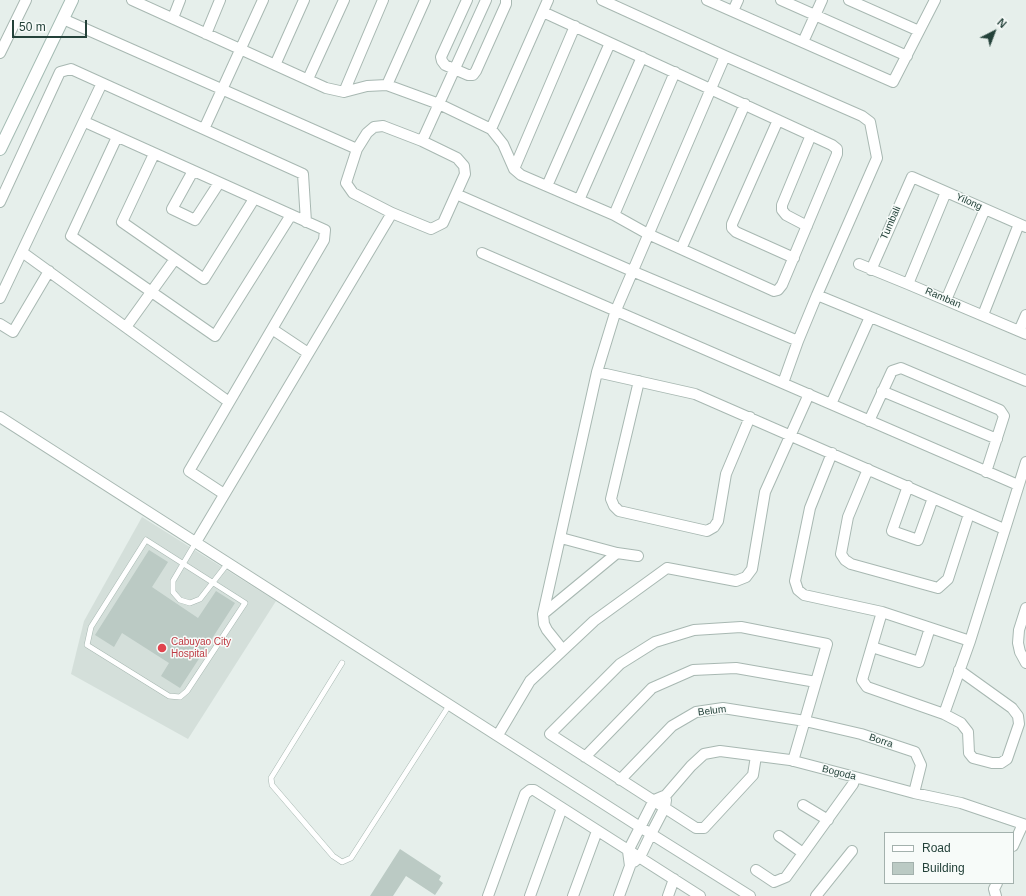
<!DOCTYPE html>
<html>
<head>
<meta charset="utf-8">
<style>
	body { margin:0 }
	#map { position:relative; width:1026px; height:896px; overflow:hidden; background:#e6efeb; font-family:Helvetica,sans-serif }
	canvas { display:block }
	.legend { position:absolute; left:884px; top:832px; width:130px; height:52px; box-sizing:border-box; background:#f7fbf9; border:1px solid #a3b1ad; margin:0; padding:5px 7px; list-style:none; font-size:12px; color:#24423a }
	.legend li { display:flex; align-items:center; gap:8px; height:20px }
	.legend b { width:20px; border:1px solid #a3b1ad }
	.north { position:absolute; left:974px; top:12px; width:40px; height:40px; -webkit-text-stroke:3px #f7fbf9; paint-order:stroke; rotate:42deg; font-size:11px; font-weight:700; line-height:16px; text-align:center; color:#24423a }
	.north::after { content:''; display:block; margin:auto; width:14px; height:18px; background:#24423a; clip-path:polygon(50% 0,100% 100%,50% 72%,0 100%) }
	.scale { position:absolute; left:12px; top:20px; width:75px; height:18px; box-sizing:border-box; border:2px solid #24423a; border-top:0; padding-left:5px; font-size:12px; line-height:14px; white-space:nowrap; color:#24423a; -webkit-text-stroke:3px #f7fbf9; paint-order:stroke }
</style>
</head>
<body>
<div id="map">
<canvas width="1026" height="896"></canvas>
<ul class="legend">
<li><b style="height:5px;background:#fff"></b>Road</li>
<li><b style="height:11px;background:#bbcac4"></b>Building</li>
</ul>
<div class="north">N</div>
<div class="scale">50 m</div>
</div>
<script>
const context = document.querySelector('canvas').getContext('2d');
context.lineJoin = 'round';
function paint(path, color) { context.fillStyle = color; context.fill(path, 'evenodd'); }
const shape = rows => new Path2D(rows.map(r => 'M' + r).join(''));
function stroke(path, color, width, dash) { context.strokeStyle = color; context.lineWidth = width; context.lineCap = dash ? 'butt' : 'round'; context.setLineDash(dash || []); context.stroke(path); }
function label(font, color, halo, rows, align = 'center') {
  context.font = font + ' Helvetica,sans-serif'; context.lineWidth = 3; context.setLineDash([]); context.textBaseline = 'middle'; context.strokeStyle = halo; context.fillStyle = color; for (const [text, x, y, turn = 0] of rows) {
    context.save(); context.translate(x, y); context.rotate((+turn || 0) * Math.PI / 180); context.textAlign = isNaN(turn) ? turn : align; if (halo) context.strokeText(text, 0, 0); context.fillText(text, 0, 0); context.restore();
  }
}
paint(shape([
	[142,517,276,601,188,739,71,674,84,621]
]), '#d4dfda');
paint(shape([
	[149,550,168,562,152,587,198,618,216,591,235,603,180,688,161,676,169,663,122,633,114,647,95,635],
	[400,849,441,876,439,880,443,883,435,895,406,876,393,896,370,896]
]), '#bbcac4');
const lane = shape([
	[146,540,245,603,187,691,180,697,169,696,87,645,91,627,146,540],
	[196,542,173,581,173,592,180,600,190,603,200,599,228,563],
	[342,663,271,778,272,785,333,856,342,862,351,858,450,704]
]);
const street = shape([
	[132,0,326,88,344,92,367,86,387,85,439,104,491,129,503,144,514,169,521,175,614,215,648,234,774,291,778,290,782,285,837,154,837,149,832,145,543,12],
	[467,0,441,57,442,61,445,65,468,75,473,75,476,71,506,4,506,0],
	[602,0,725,56,862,116,870,122,877,158,817,295],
	[707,0,893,82,935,0],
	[781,0,907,56],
	[849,0,919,31],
	[733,11,738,0],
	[173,18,180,0],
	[63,19,357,149],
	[206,34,220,0],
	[803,42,822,0],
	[0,53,26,0],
	[275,65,304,0],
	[308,79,344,0],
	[387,85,425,0],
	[344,92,383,0],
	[778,120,732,224,732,228,736,232,794,258],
	[85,122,325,230,324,240,189,471,224,494],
	[383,126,422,141,457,158,464,166,465,174,443,223,431,229,392,213,353,193,346,183,357,149,367,133,374,127,383,126],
	[204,129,263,0],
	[491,129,548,0],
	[117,137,71,236,215,336,291,215],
	[422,141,486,0],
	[154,154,122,222,204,279,254,199],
	[514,169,575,26],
	[193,171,172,209,195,220,219,183],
	[547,186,610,43],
	[456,194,632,271,798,341],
	[579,200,642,57],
	[0,202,60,72,71,69,303,174,306,222],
	[614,215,675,72],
	[807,226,786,215,782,210,782,205,811,135],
	[681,249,745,104],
	[22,252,229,402],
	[482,253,1018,485],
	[859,264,908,284,1026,334],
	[871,270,912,177,1026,227],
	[908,284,946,192],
	[0,298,102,83],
	[946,300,985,209],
	[983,315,1019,224],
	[0,324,13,332,49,271],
	[126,327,175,259],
	[272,329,308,353],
	[1019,331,1026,315],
	[597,372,695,394,1004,529],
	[639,381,611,499,614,506,619,511,707,531,714,527,718,521,726,474,750,417],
	[783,383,798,341,817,295,1026,381],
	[882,391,997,439],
	[831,404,870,317],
	[0,417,640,827,750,896],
	[869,421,892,371,901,368,1000,410,1004,416,986,472],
	[832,453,810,508,795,581,798,590,804,595,882,612,970,641],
	[868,469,848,517,841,554,845,560,851,564,938,588,948,579,969,514],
	[908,486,892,531,918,540,933,498],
	[561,538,617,553,638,556],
	[196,542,392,213],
	[1026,608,1019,630,1018,643,1020,652,1026,663],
	[882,612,862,680,867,687,944,714,961,723,968,732,969,753,973,758,992,763,1001,763,1007,759,1019,724,1018,716,1012,708,959,670],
	[543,614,617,553],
	[872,647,919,662,930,628],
	[563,650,547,630,544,624,543,614,597,372,616,310,725,56],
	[944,714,970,641,1026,462],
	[498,735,530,681,594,621,667,568,736,581,746,577,752,569,765,492,809,394],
	[756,756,753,775,704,828,696,828,550,734,620,664,655,642,694,630,741,627,827,644,793,761],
	[585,757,652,688,693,670,736,668,816,682],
	[620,780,672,726,696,712,723,708,805,721,861,734,915,752,921,765,914,793],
	[803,805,828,820],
	[779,836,803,853],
	[1013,846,1023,824],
	[634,862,640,857,651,834,665,807,666,800],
	[756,870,774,882,786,877,853,784,855,777],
	[488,896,525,794,530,790,534,790,700,896],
	[530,896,562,808],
	[573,896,597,831],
	[619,896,630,866,628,851,654,800,666,795,691,766,704,754,720,751,790,760,855,777,914,793,961,803,1026,825],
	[668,896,674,879],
	[816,896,852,851],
	[996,896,994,889,997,883]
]);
const secondary = shape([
	[0,149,72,0]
]);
stroke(lane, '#a8b8b2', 6);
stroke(street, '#a8b8b2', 12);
stroke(secondary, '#a4bbb3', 14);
stroke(lane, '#fff', 5);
stroke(street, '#fff', 10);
stroke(secondary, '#fff', 12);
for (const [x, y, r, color] of [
	[162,648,5,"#e0444e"]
]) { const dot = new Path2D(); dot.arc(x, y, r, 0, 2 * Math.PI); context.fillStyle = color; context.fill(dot); stroke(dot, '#f7fbf9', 1.5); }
label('10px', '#24423a', '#f7fbf9', [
	["Yilong",969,202,24],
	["Tumbali",891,223,-66],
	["Ramban",943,298,23],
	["Belum",712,711,-7],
	["Borra",881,741,18],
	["Bogoda",839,773,14]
]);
label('10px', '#be3a42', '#f7fbf9', [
	["Cabuyao City",171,642],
	["Hospital",171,654]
], 'left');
</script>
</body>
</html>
